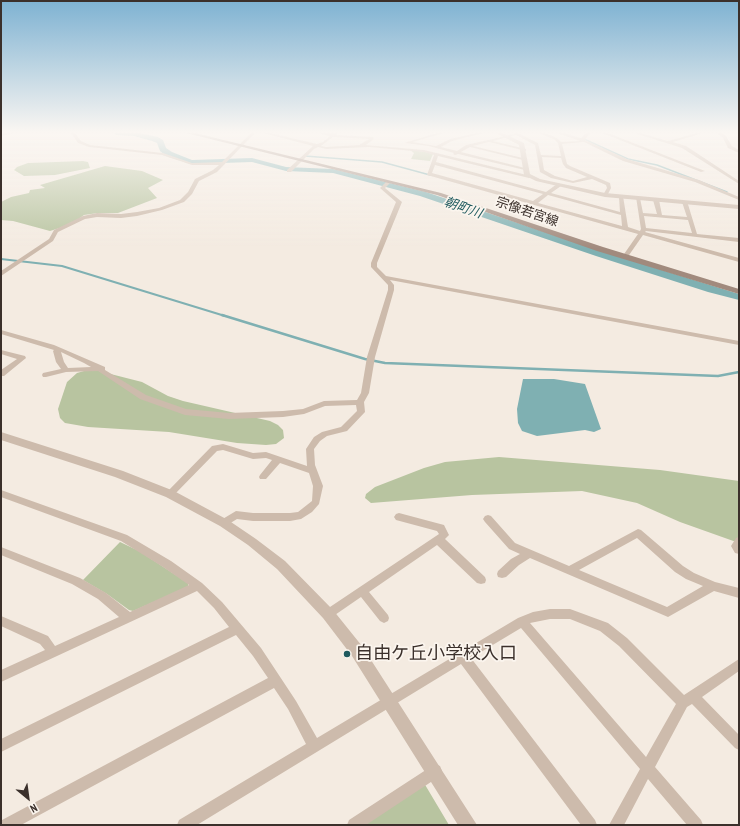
<!DOCTYPE html>
<html>
<head>
<meta charset="utf-8">
<style>
	body { margin:0 }
	#map { position:relative; width:740px; height:826px; overflow:hidden; background:#f4ebe1; font-family:"PT Sans Narrow",sans-serif }
	canvas { display:block }
	.frame { position:absolute; inset:0; border:2px solid #3b302b; pointer-events:none }
	.north { position:absolute; left:8px; top:778px; width:40px; height:40px; -webkit-text-stroke:3px #fbf5ee; paint-order:stroke; rotate:151deg; font-size:11px; font-weight:700; line-height:16px; text-align:center; color:#3b302b }
	.north::after { content:''; display:block; margin:auto; width:14px; height:18px; background:#3b302b; clip-path:polygon(50% 0,100% 100%,50% 72%,0 100%) }
</style>
</head>
<body>
<div id="map">
<canvas width="740" height="826"></canvas>
<div class="frame"></div>
<div class="north">N</div>
</div>
<script>
const context = document.querySelector('canvas').getContext('2d');
context.lineJoin = 'round';
function paint(path, color) { context.fillStyle = color; context.fill(path, 'evenodd'); }
const shape = rows => new Path2D(rows.map(r => 'M' + r).join(''));
function stroke(path, color, width, dash) { context.strokeStyle = color; context.lineWidth = width; context.lineCap = dash ? 'butt' : 'round'; context.setLineDash(dash || []); context.stroke(path); }
function label(font, color, halo, rows, align = 'center') {
  context.font = font + ' "PT Sans Narrow","Noto Sans JP",sans-serif'; context.lineWidth = 3.5; context.setLineDash([]); context.textBaseline = 'middle'; context.strokeStyle = halo; context.fillStyle = color; for (const [text, x, y, turn = 0] of rows) {
    context.save(); context.translate(x, y); context.rotate((+turn || 0) * Math.PI / 180); context.textAlign = isNaN(turn) ? turn : align; if (halo) context.strokeText(text, 0, 0); context.fillText(text, 0, 0); context.restore();
  }
}
paint(shape([
	[410,150,426,152,433,154,430,161,411,159,414,153],
	[83,161,88,162,90,168,55,175,24,176,14,170,17,167,28,163],
	[105,166,142,171,163,180,148,188,157,198,118,213,98,213,84,215,72,224,50,231,13,221,1,220,1,202,11,197,29,193,30,190,45,188,40,185],
	[91,369,142,382,168,396,183,401,270,421,278,425,283,430,284,438,276,444,266,445,237,443,169,432,88,427,65,423,60,418,58,409,67,382,77,373],
	[499,457,660,470,739,481,739,543,680,522,637,503,582,491,472,495,371,503,365,498,366,494,375,487,424,468,445,462],
	[120,542,139,551,188,583,188,587,133,611,129,610,107,594,83,580],
	[424,783,449,825,360,825]
]), '#b8c4a0');
paint(shape([
	[523,379,554,379,585,384,601,429,594,432,585,430,537,436,522,431,518,423,517,409]
]), '#7fb0b2');
stroke(shape([
	[584,139,628,159,657,165,727,192],
	[305,156,382,162,430,175]
]), '#7fb0b2', 1.5);
stroke(shape([
	[1,259,62,266,225,316]
]), '#7fb0b2', 2);
stroke(shape([
	[222,315,365,359,385,363,718,376,739,372]
]), '#7fb0b2', 2.5);
paint(shape([
	[113,133,139,133,158,137,163,140,166,148,172,152,192,160,252,158,286,167,333,169,426,192,604,252,739,294,739,300,708,292,596,256,420,196,333,173,286,171,252,162,191,164,166,156,160,151,157,143,152,141,134,136,117,135,113,133]
]), '#7fb0b2');
paint(shape([
	[5,133,14,133,1,136,1,134,5,133],
	[71,133,75,133,81,141,90,145,163,153,192,163,222,162,251,133,255,133,217,172,199,181,192,194,184,202,162,210,137,216,121,218,97,217,85,219,58,232,53,241,1,276,1,271,49,239,54,230,83,216,97,213,121,214,137,212,159,208,180,200,188,192,195,179,213,170,219,165,192,165,162,155,89,147,78,143,71,133],
	[263,133,270,133,317,144,323,142,330,136,319,133,338,133,336,135,373,137,374,139,366,145,424,150,531,176,531,177,529,178,438,156,436,162,546,192,557,184,561,184,561,186,551,193,620,212,619,197,623,196,628,227,640,231,641,229,636,197,640,198,643,213,657,214,653,200,656,198,659,200,662,215,687,217,682,202,687,201,697,234,739,238,739,242,646,231,645,232,739,258,739,262,643,235,627,258,623,258,622,257,638,234,427,175,434,155,424,152,369,147,326,149,318,147,314,149,291,172,287,172,287,170,313,146,263,133],
	[333,137,369,139,359,145,326,147,321,146,333,137],
	[435,165,543,194,533,201,432,173,435,165],
	[548,195,621,215,622,226,538,203,548,195],
	[644,216,688,220,692,233,646,228,644,216],
	[437,133,444,133,413,142,436,146,450,139,477,133,484,133,452,141,441,147,457,151,466,145,514,134,513,133,518,133,538,143,541,155,561,156,558,143,555,140,539,133,545,133,557,138,561,142,580,141,557,133,563,133,581,138,586,133,590,133,585,140,627,159,699,180,739,197,739,200,695,182,623,161,584,142,562,144,567,164,570,166,610,183,611,188,607,196,603,195,607,188,606,185,592,179,573,183,551,178,540,172,535,145,516,135,493,141,526,149,526,151,489,142,473,146,527,159,527,161,470,147,461,152,529,169,529,171,458,154,455,155,453,154,454,153,429,146,404,143,437,133],
	[542,157,561,158,563,164,566,168,587,177,573,181,555,176,544,170,542,157],
	[602,133,608,133,705,171,701,172,602,133],
	[634,133,640,133,668,141,697,133,703,133,673,142,686,146,739,181,739,184,682,148,634,133],
	[717,133,722,133,726,136,732,146,739,150,739,153,728,148,723,138,717,133],
	[387,181,391,182,385,188,402,202,377,263,377,267,386,276,739,341,739,345,390,280,394,285,394,290,375,357,369,393,364,402,365,412,347,431,327,436,320,441,314,449,315,465,323,486,319,504,312,512,301,519,290,521,253,521,237,519,224,527,221,526,219,523,221,520,236,511,253,513,290,513,298,512,312,501,313,486,309,473,280,463,266,479,260,479,259,477,260,475,272,460,266,458,253,459,223,450,217,451,173,496,170,497,167,496,165,494,167,492,212,446,223,444,253,453,266,452,307,466,306,449,314,437,322,432,341,427,357,411,356,405,325,406,304,414,283,417,229,419,185,415,140,399,98,371,66,372,46,377,43,377,42,375,43,373,61,369,56,362,53,351,54,350,1,334,1,330,54,345,105,367,105,370,146,395,186,409,229,413,283,411,303,409,324,401,357,400,361,393,367,357,388,290,388,285,371,267,371,263,396,202,380,188,387,181],
	[61,352,84,363,91,367,68,368,64,362,61,352],
	[1,350,25,356,26,358,4,376,1,376,1,370,17,359,1,354,1,350],
	[1,490,127,535,171,561,202,583,222,602,261,648,296,701,317,738,518,618,533,612,550,609,570,609,608,623,627,638,684,695,739,659,739,671,702,697,739,735,739,750,735,748,692,704,687,707,655,767,701,820,703,825,687,825,648,779,624,825,609,825,640,769,521,628,471,658,595,820,597,825,581,825,461,664,197,825,177,825,179,820,306,744,288,709,274,688,21,825,1,825,2,820,268,678,253,656,236,635,1,752,1,739,229,627,214,608,197,591,1,682,1,670,45,650,40,644,1,626,1,616,48,636,55,646,119,617,98,599,72,584,1,555,1,547,80,578,106,593,130,612,189,585,163,567,121,541,1,497,1,490],
	[550,619,570,619,600,631,619,646,676,704,646,757,530,623,550,619],
	[399,513,444,525,449,535,445,539,485,577,486,580,485,583,481,584,477,583,437,545,369,592,388,615,389,618,388,621,384,623,380,621,361,597,332,617,328,619,324,617,323,614,324,611,439,534,437,531,396,520,394,517,396,514,399,513],
	[488,515,491,516,515,543,569,566,638,529,641,530,683,566,694,573,715,582,739,588,739,598,714,591,668,617,530,558,519,565,506,577,502,578,498,577,497,574,498,571,511,559,520,554,509,549,485,522,483,519,485,516,488,515],
	[637,538,675,572,686,579,703,586,667,607,579,570,637,538],
	[739,537,739,554,735,553,731,546,736,538,739,537],
	[435,764,440,766,442,771,440,776,366,825,347,825,349,820,435,764]
]), '#cdbbac');
paint(shape([
	[496,133,503,133,524,143,530,174,540,179,605,193,739,205,739,209,605,197,536,181,524,175,519,145,496,133],
	[1,432,123,471,174,491,228,520,256,539,285,561,333,610,362,646,477,825,458,825,352,656,323,618,277,569,248,545,220,526,166,497,115,477,1,440,1,432]
]), '#cdbbac');
paint(shape([
	[186,133,195,133,441,193,603,247,739,289,739,294,597,251,437,195,186,133]
]), '#a18a7d');
const sky = context.createLinearGradient(0, 0, 0, 249);
sky.addColorStop(0, '#7eb2d2');
sky.addColorStop(0.53, '#faf6f2');
sky.addColorStop(1, '#faf6f200');
context.fillStyle = sky;
context.fillRect(0, 0, 740, 249);
for (const [x, y, r, color] of [
	[347,654,4,"#1f5a5e"]
]) { const dot = new Path2D(); dot.arc(x, y, r, 0, 2 * Math.PI); context.fillStyle = color; context.fill(dot); stroke(dot, '#fbf5ee', 1.5); }
label('italic 13px', '#1f5a5e', '#fbf5ee', [
	["朝町川",463,208,19]
]);
label('13px', '#3b302b', '#fbf5ee', [
	["宗像若宮線",527,212,19]
]);
label('18px', '#3b302b', '#fbf5ee', [
	["自由ケ丘小学校入口",355,654]
], 'left');
</script>
</body>
</html>
